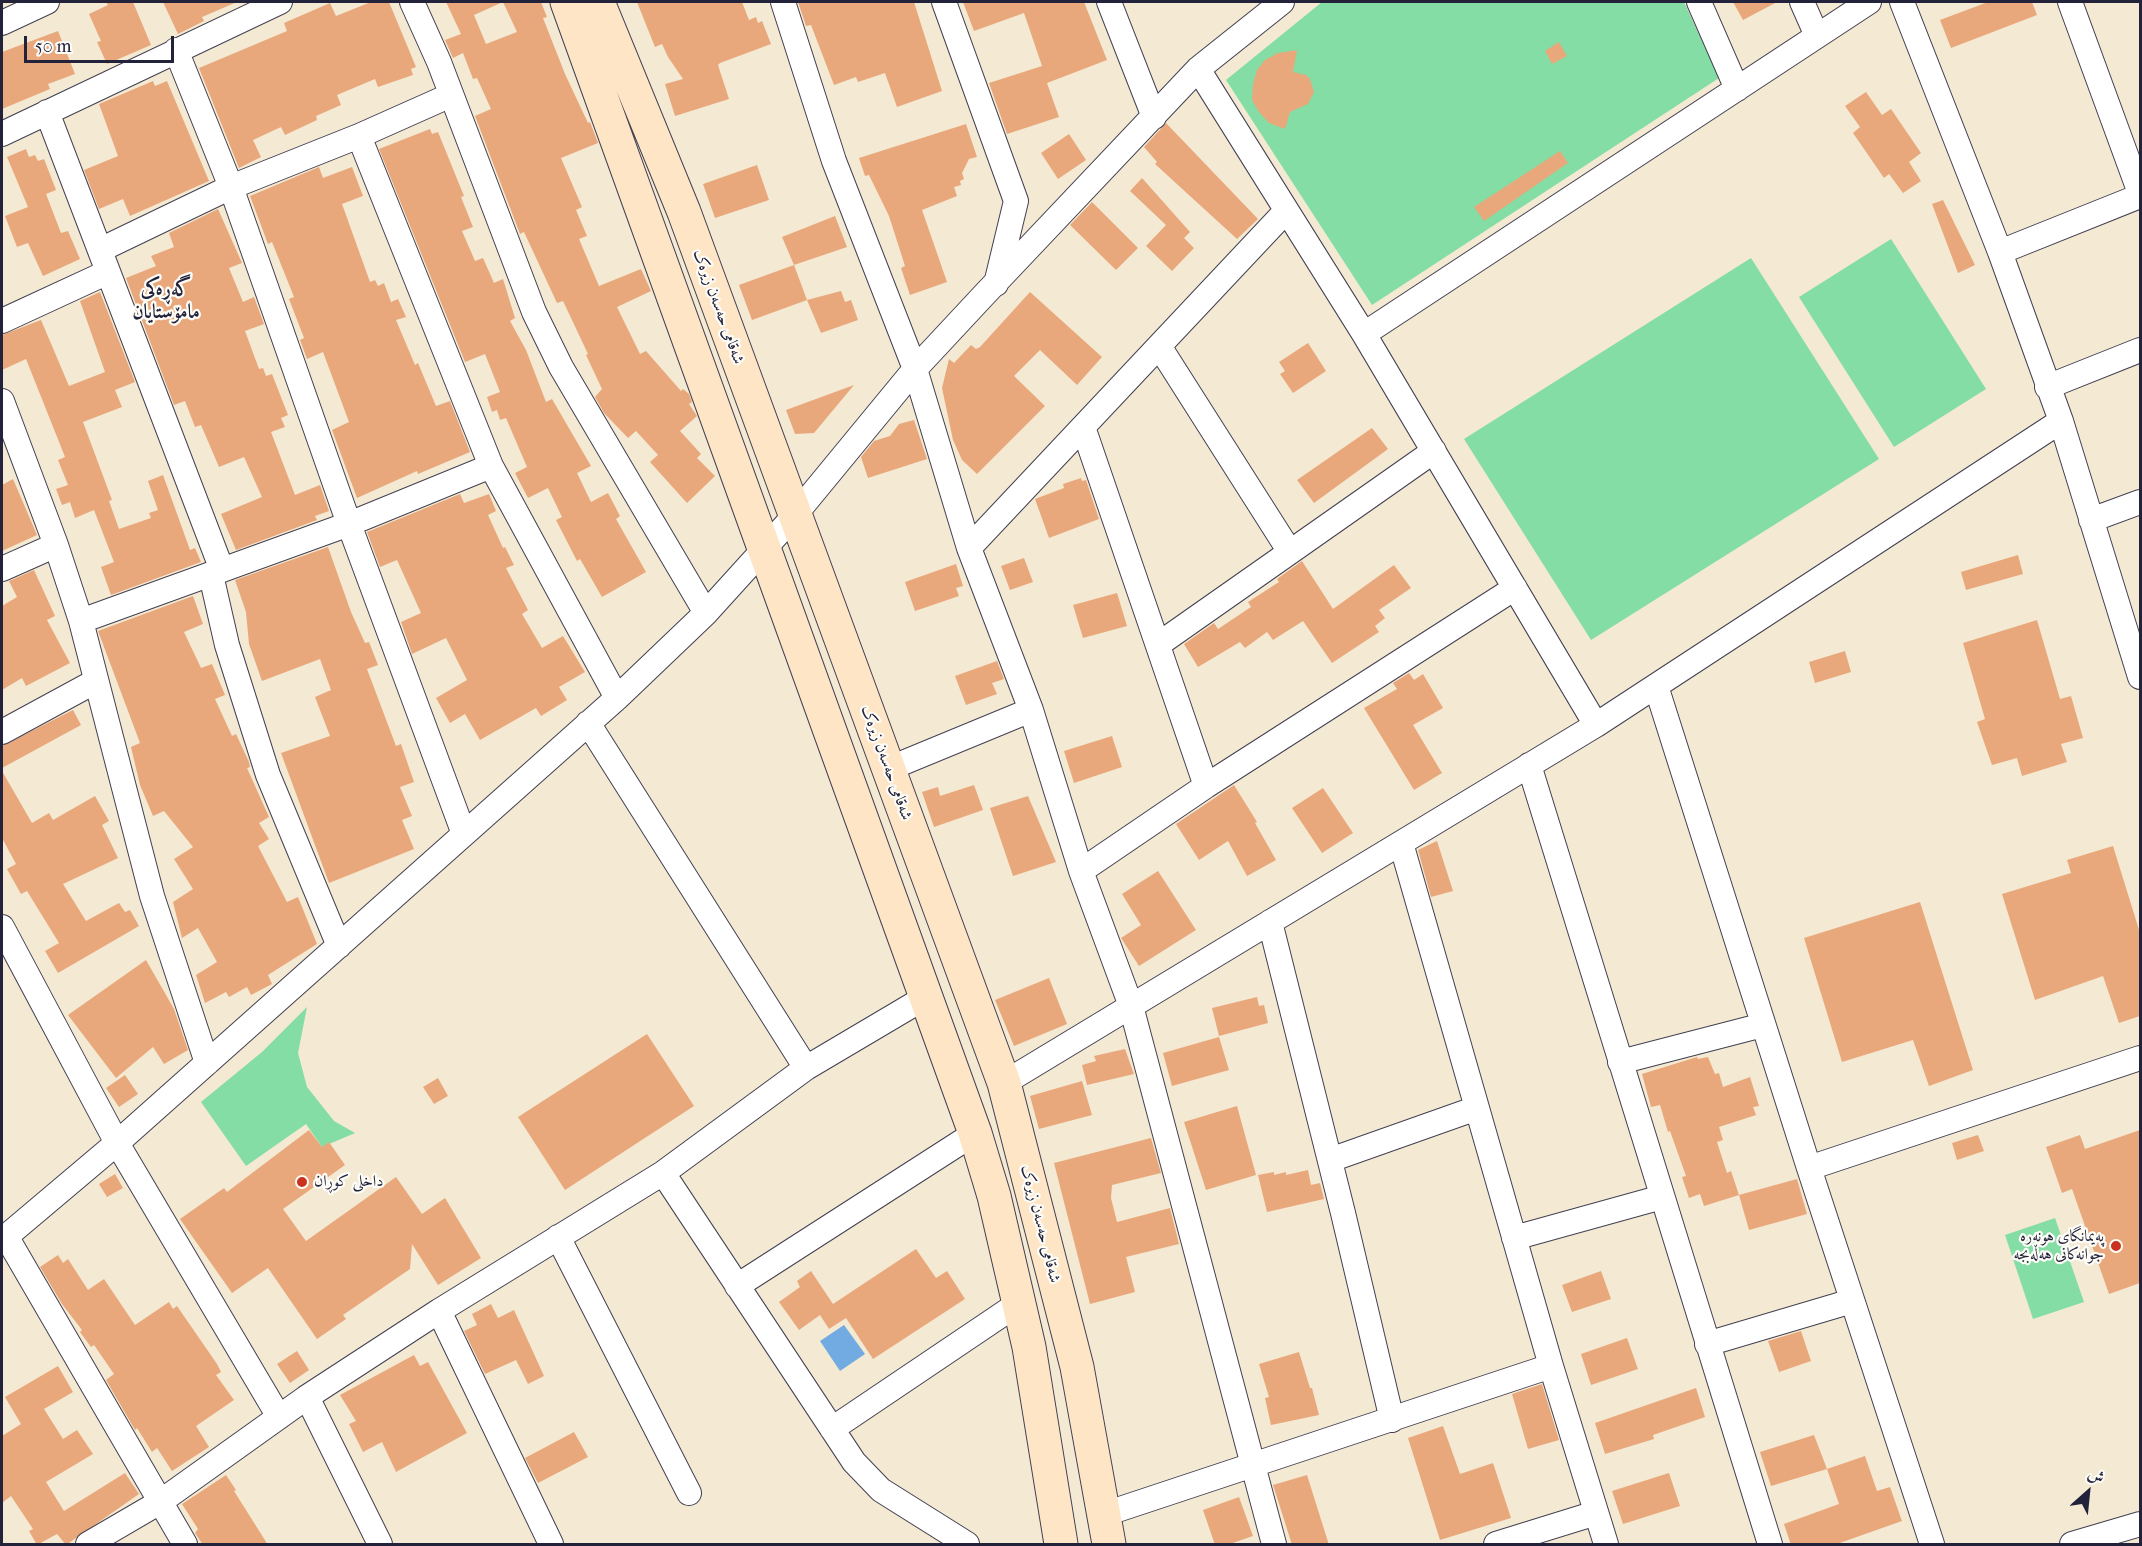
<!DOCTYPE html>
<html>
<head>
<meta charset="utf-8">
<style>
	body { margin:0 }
	#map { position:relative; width:2142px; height:1546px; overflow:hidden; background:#f4e9d2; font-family:"IM FELL French Canon",Amiri,serif }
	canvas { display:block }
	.frame { position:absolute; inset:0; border:3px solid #22223b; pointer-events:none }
	.north { position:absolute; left:2058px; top:1462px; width:60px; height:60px; -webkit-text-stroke:4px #fdfcf7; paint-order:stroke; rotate:27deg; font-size:16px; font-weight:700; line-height:24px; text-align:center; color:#22223b }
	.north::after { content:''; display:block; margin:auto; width:21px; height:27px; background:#22223b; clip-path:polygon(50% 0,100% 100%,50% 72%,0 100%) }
	.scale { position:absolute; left:24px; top:36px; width:150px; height:27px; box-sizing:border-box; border:3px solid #22223b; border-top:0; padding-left:8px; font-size:18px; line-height:21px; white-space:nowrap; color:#22223b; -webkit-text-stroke:4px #fdfcf7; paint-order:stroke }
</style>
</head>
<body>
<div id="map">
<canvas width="2142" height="1546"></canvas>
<div class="frame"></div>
<div class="north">ش</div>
<div class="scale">50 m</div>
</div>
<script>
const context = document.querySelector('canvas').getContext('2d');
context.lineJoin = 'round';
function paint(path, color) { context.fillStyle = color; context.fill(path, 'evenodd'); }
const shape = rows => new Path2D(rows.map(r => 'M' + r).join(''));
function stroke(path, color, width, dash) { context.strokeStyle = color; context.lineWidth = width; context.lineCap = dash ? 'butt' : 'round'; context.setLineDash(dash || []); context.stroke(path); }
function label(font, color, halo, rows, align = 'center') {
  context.font = font + ' "IM FELL French Canon",Amiri,serif'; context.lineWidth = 4.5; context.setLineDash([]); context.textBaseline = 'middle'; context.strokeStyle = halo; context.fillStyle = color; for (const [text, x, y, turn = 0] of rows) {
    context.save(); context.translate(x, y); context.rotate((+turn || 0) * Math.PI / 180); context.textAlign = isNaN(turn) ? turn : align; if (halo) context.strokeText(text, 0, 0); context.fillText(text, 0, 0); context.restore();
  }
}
paint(shape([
	[1322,2,1684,2,1719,78,1372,305,1226,80],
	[1891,239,1986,389,1894,447,1799,297],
	[1751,258,1879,459,1591,640,1464,439],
	[307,1007,298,1053,307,1087,334,1121,355,1133,322,1147,306,1124,246,1166,201,1102,262,1052],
	[2055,1218,2084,1302,2033,1319,2005,1235]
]), '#83dda4');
paint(shape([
	[844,1325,865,1354,840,1371,820,1341]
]), '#72abe2');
paint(shape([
	[106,2,133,2,151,45,107,64,97,42,101,41,89,14,108,5],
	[163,2,237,2,202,17,204,21,178,34],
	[371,2,389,2,416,67,411,69,413,75,378,87,375,79,337,95,341,105,316,116,317,120,285,135,281,127,253,140,261,157,239,168,199,68,287,31,284,23,330,3,336,16],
	[446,2,541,2,547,17,543,18,565,74,588,123,590,122,598,143,561,158,582,207,576,210,587,236,579,239,599,286,641,269,651,291,617,307,640,354,646,351,681,391,683,389,689,394,692,402,689,404,697,416,680,431,701,454,697,458,715,476,687,503,650,462,658,455,636,431,628,438,604,413,595,397,602,389,586,355,588,354,563,301,557,303,524,232,520,234,475,116,491,109,477,78,473,79,463,53,453,58,445,40,461,34],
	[503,2,517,32,486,44,474,15],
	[637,2,742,2,749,20,756,17,758,23,762,21,771,44,720,63,718,65,729,99,675,116,665,84,683,79,668,57,662,44,655,47],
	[798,2,914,2,942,91,897,107,885,73,858,82,856,77,834,85,811,25,806,26],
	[963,2,1084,2,1107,60,1047,83,1059,117,1007,134,989,83,1042,66,1024,13,974,31],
	[1733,2,1777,2,1743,20],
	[1988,2,2032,2,2037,15,1951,48,1940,20],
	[58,31,75,74,48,84,50,89,2,109,2,52],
	[1559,42,1567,56,1552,64,1545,51],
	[1297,50,1293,72,1306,75,1310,79,1314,92,1308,104,1290,112,1285,129,1269,123,1259,112,1252,100,1253,84,1257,70,1265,60,1278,53],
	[153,81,155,86,167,81,209,181,130,216,123,199,99,209,84,170,118,156,99,104],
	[1866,92,1882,115,1891,109,1921,153,1909,162,1921,181,1903,193,1889,174,1884,178,1853,133,1860,127,1845,106],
	[1166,123,1258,219,1237,239,1155,164,1157,162,1144,147],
	[966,124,977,157,969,159,962,173,964,179,960,181,961,185,954,187,957,196,922,210,947,282,910,295,901,268,905,266,889,216,869,175,865,176,859,158],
	[430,129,432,134,438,132,464,196,461,197,473,227,462,231,475,261,483,258,494,283,503,279,515,318,510,321,526,350,546,402,552,399,591,466,577,473,591,502,608,493,620,516,616,519,646,572,602,597,580,559,577,561,556,520,562,517,548,488,528,498,515,473,527,467,506,418,500,420,497,410,492,412,487,397,500,392,485,354,465,362,379,149],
	[1069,134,1086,160,1058,179,1041,153],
	[26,149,29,157,35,155,38,161,44,159,56,190,46,194,61,233,68,231,80,259,43,276,28,243,17,247,5,216,28,207,7,157],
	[1560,151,1568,163,1484,221,1474,207],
	[757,165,769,200,715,218,703,184],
	[319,167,323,178,352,167,363,196,342,204,370,282,375,280,378,286,384,283,391,302,398,299,406,317,396,320,415,365,418,363,436,406,450,401,470,452,418,474,417,471,357,498,332,430,349,422,323,352,307,359,300,340,304,338,289,299,294,297,272,242,268,244,250,196],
	[1142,178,1190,232,1184,238,1194,248,1172,271,1146,246,1166,225,1130,191],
	[1943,200,1975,265,1958,273,1932,204],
	[1092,202,1138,248,1116,270,1070,225],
	[218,209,242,263,229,268,243,302,254,297,264,324,245,331,259,369,263,368,266,376,272,374,288,415,281,418,285,427,271,432,295,495,320,485,329,511,315,516,317,520,236,550,221,514,262,497,244,457,219,467,201,425,195,427,185,401,174,405,126,278,156,266,151,256,174,247,169,233],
	[835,216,847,247,794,265,782,237],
	[794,265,807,300,752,320,739,285],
	[841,291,845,302,851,300,858,320,821,333,807,300],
	[100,292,135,382,115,390,122,407,83,422,112,500,109,501,119,529,151,518,149,513,158,510,148,481,163,475,190,550,195,548,201,562,111,595,101,567,114,562,94,510,75,518,70,502,62,505,56,489,68,485,58,460,65,457,26,359,2,370,2,335,41,320,69,386,105,372,80,301],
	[1030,292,1102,357,1077,385,1040,350,1014,376,1045,406,977,474,962,460,953,440,942,388,949,359,954,363,971,345,976,349,980,347],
	[1308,343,1326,371,1293,393,1280,374,1285,371,1279,362],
	[854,385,814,433,795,434,786,410],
	[914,420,927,459,868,478,861,457,874,441,890,436,899,424],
	[1372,428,1388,449,1314,503,1297,480],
	[1081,478,1082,481,1086,480,1099,519,1049,538,1035,499,1064,488,1063,484],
	[13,479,37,535,2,551,2,485],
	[460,494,464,503,489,494,496,511,488,515,503,548,505,547,514,565,506,568,528,610,522,614,542,648,563,636,585,672,559,687,567,700,541,716,536,708,480,740,465,714,450,723,436,698,467,680,446,638,412,654,401,622,421,613,397,560,380,567,367,532],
	[328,547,351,612,365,643,369,642,378,665,367,669,396,746,401,744,414,782,400,787,412,816,402,820,414,849,329,883,281,753,330,736,315,697,331,690,320,659,262,681,249,644,246,612,235,580],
	[2018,555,2023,574,1966,590,1961,572],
	[1024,558,1033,582,1010,590,1001,566],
	[1302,561,1333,609,1394,565,1411,588,1379,610,1385,618,1375,626,1379,632,1332,663,1303,621,1273,640,1267,632,1245,648,1240,642,1198,667,1184,644,1214,623,1218,629,1251,607,1248,602,1279,582,1277,579],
	[956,564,963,586,956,588,959,596,915,611,905,582],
	[34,570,55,616,47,620,70,663,26,686,22,678,2,690,2,606,17,597,9,581],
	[1117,593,1127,626,1083,638,1073,605],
	[193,596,203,624,184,632,201,668,212,664,225,695,215,699,232,736,236,734,249,762,250,767,247,768,269,817,259,823,269,839,258,846,287,902,298,897,317,944,268,975,272,984,251,995,247,987,229,997,226,992,205,1003,196,975,217,962,198,928,182,938,173,902,193,889,174,859,193,847,164,811,153,816,140,785,131,747,140,743,98,631],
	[2037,620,2060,699,2071,696,2083,738,2061,744,2067,762,2022,776,2017,758,1992,765,1977,722,1985,719,1963,643],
	[1845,651,1851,672,1815,683,1809,662],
	[997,661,1004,679,992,683,997,694,966,705,955,676],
	[1409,673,1414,680,1423,674,1443,708,1413,725,1442,773,1414,790,1364,708,1397,689,1393,683],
	[73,710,81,725,2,768,2,746],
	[1112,736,1122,767,1074,783,1064,751],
	[2,771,32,823,49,813,53,820,95,796,109,821,102,825,118,858,63,884,86,921,119,903,125,912,130,910,139,926,58,973,45,951,59,943,27,891,21,894,7,869,16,864,2,838],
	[974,785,983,810,934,827,922,792,938,787,940,796],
	[1234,785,1257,822,1255,823,1276,860,1247,876,1228,841,1199,860,1176,824],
	[1323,788,1353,833,1322,853,1292,808],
	[1028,796,1056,862,1013,876,990,808],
	[1437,841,1453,891,1431,897,1418,850],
	[2113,846,2140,933,2140,1016,2119,1023,2103,976,2035,1000,2002,894,2071,873,2067,860],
	[1158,871,1196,930,1139,966,1121,938,1141,925,1122,894],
	[1920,902,1973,1070,1929,1086,1913,1040,1842,1062,1804,938],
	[146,960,174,1009,188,1050,164,1064,153,1047,116,1078,68,1015],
	[1049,978,1067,1024,1014,1046,995,1000],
	[1257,997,1259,1006,1264,1005,1268,1023,1219,1036,1212,1008],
	[647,1034,694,1106,565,1190,518,1117],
	[1219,1037,1229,1070,1172,1086,1163,1053],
	[1125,1049,1134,1074,1087,1085,1082,1065,1096,1061,1094,1056],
	[1697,1057,1698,1059,1708,1057,1715,1074,1719,1073,1723,1087,1750,1077,1759,1106,1753,1107,1756,1115,1719,1127,1723,1140,1717,1142,1727,1173,1731,1171,1739,1195,1704,1206,1700,1194,1689,1198,1682,1177,1686,1176,1670,1131,1668,1132,1660,1105,1651,1107,1642,1074],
	[125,1075,138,1094,119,1107,106,1088],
	[438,1078,448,1096,434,1104,423,1087],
	[1082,1081,1092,1115,1039,1129,1030,1096],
	[1237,1106,1256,1175,1206,1190,1184,1122],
	[309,1130,322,1147,329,1142,345,1165,283,1209,306,1241,396,1177,422,1214,445,1198,481,1258,438,1285,412,1244,410,1269,343,1315,346,1319,317,1339,268,1268,232,1293,180,1219,224,1188,227,1192],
	[2140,1130,2140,1283,2109,1294,2072,1189,2062,1193,2046,1147,2080,1135,2085,1149],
	[1978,1135,1984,1151,1957,1160,1952,1143],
	[1151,1138,1161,1173,1112,1185,1111,1198,1117,1222,1170,1208,1179,1244,1126,1257,1135,1292,1090,1304,1054,1163],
	[1308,1170,1311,1185,1320,1183,1324,1199,1267,1212,1258,1175,1274,1172,1274,1175,1286,1172,1286,1175],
	[115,1174,123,1188,107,1197,99,1184],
	[1797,1179,1807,1214,1749,1230,1739,1195],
	[916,1249,936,1278,947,1271,965,1299,873,1359,846,1318,829,1329,820,1315,799,1330,779,1302,800,1287,797,1281,811,1271,833,1304],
	[58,1255,63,1263,68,1259,88,1290,104,1279,135,1325,169,1302,173,1309,177,1306,217,1364,221,1372,216,1375,234,1400,196,1426,209,1447,172,1471,157,1448,152,1452,137,1428,135,1430,106,1380,114,1374,94,1345,91,1347,80,1332,82,1330,62,1304,40,1267],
	[1601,1271,1611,1299,1572,1312,1562,1285],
	[491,1304,498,1318,514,1310,544,1376,528,1384,516,1360,485,1374,464,1331,477,1325,472,1314],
	[1801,1331,1811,1361,1779,1372,1768,1341],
	[1627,1338,1638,1369,1591,1385,1581,1354],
	[297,1351,309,1370,290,1383,277,1364],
	[1299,1352,1310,1388,1312,1388,1319,1415,1271,1425,1265,1398,1269,1397,1259,1364],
	[414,1355,420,1366,428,1362,467,1433,396,1472,382,1442,363,1452,349,1424,356,1421,340,1395],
	[58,1366,73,1392,44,1409,63,1439,77,1430,93,1454,46,1482,64,1511,125,1473,139,1494,66,1545,57,1534,37,1545,29,1531,33,1529,11,1496,2,1503,2,1436,21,1424,5,1397],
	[1542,1384,1559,1440,1528,1449,1512,1394],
	[1696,1388,1705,1417,1653,1435,1654,1439,1605,1454,1595,1423],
	[1443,1426,1460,1474,1493,1463,1511,1518,1440,1540,1408,1438],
	[574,1432,588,1457,538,1483,525,1458],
	[1814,1435,1827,1469,1771,1486,1760,1452],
	[1865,1456,1877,1491,1890,1487,1902,1521,1834,1545,1791,1545,1784,1524,1839,1504,1827,1469],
	[1669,1473,1680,1506,1623,1524,1612,1491],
	[226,1475,236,1490,234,1491,268,1545,203,1545,195,1533,198,1529,182,1504],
	[1307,1475,1329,1545,1292,1545,1275,1491,1273,1485],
	[1239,1497,1253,1536,1227,1545,1215,1545,1203,1510]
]), '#e9a87c');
const minor = shape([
	[412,2,439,62,534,312,561,367,706,613],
	[783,2,834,161,915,369,969,548,1031,710,1081,871,1131,1006,1274,1544],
	[944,2,1016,201,996,284],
	[1109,2,1154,117],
	[1699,2,1737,89],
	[1802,2,1817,36],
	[1902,2,2000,252,2061,421,2140,677],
	[2070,2,2140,193],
	[2,23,47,2],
	[176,50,231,187,349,524,464,834],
	[1198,69,1364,334,1596,725],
	[47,112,222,570],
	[2,134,280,2],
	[359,136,491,466,617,698],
	[100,250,231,187,359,136,451,95],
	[2000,252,2140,196],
	[2,321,108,272],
	[1364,334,1869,2],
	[1159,346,1290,552],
	[2047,387,2140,350],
	[2,401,56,545,81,621,152,896,207,1063],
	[1083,427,1206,786],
	[2091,520,2140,502],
	[969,548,1286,211],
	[2,569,56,545],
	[211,575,227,645,268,775,339,946],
	[81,621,349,524,491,466],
	[1159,644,1434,451],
	[1656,686,1809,1168,2140,1058],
	[588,723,806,1068],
	[2,732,96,681],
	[1529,765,1770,1544],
	[888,769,1031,710],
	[1401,843,1551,1366,1606,1544],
	[1081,871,1206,786,1515,588],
	[1270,922,1343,1213,1392,1420],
	[2,927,117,1143,279,1417],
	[1620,1062,1763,1025],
	[1004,1083,1596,725,2061,421],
	[1330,1160,1477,1108],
	[1809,1168,1932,1544],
	[663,1173,854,1462,881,1490,967,1544],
	[6,1236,185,1544],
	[558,1237,689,1493],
	[1514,1238,1662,1197],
	[2,1240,117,1143,617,698,706,613,794,516,915,369,984,295,1198,69,1282,2],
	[737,1286,975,1133],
	[439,1311,551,1544],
	[1707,1344,1852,1301],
	[307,1397,380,1544],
	[832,1429,1019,1303],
	[1105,1514,1551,1366],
	[88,1544,160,1502,307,1397,439,1311,663,1173,806,1068,926,997],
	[1496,1544,1596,1513],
	[2072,1544,2140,1524]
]);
const secondary = shape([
	[567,2,975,1133,994,1196,1029,1347,1061,1544],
	[598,2,684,212,1004,1083,1077,1367,1109,1544]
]);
stroke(minor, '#424052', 26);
stroke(secondary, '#424052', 35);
stroke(minor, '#fff', 24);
stroke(secondary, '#fde5c5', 33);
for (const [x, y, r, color] of [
	[302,1182,6,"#c8321e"],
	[2116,1246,6,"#c8321e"]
]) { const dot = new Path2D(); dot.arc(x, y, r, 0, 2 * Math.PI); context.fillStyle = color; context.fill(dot); stroke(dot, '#fdfcf7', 2); }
label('16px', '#22223b', '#fdfcf7', [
	["شەقامی حەسەن زیرەک",718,307,70],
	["شەقامی حەسەن زیرەک",886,763,70],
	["شەقامی حەسەن زیرەک",1040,1224,76]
]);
label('16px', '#22223b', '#fdfcf7', [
	["داخلی کوڕان",314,1182],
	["پەیمانگای هونەرە",2104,1237,"right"],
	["جوانەکانی هەڵەبجە",2104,1255,"right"]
], 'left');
label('bold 20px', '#22223b', '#fdfcf7', [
	["گەڕەکی",166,290],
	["مامۆستایان",166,313]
]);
</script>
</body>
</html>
